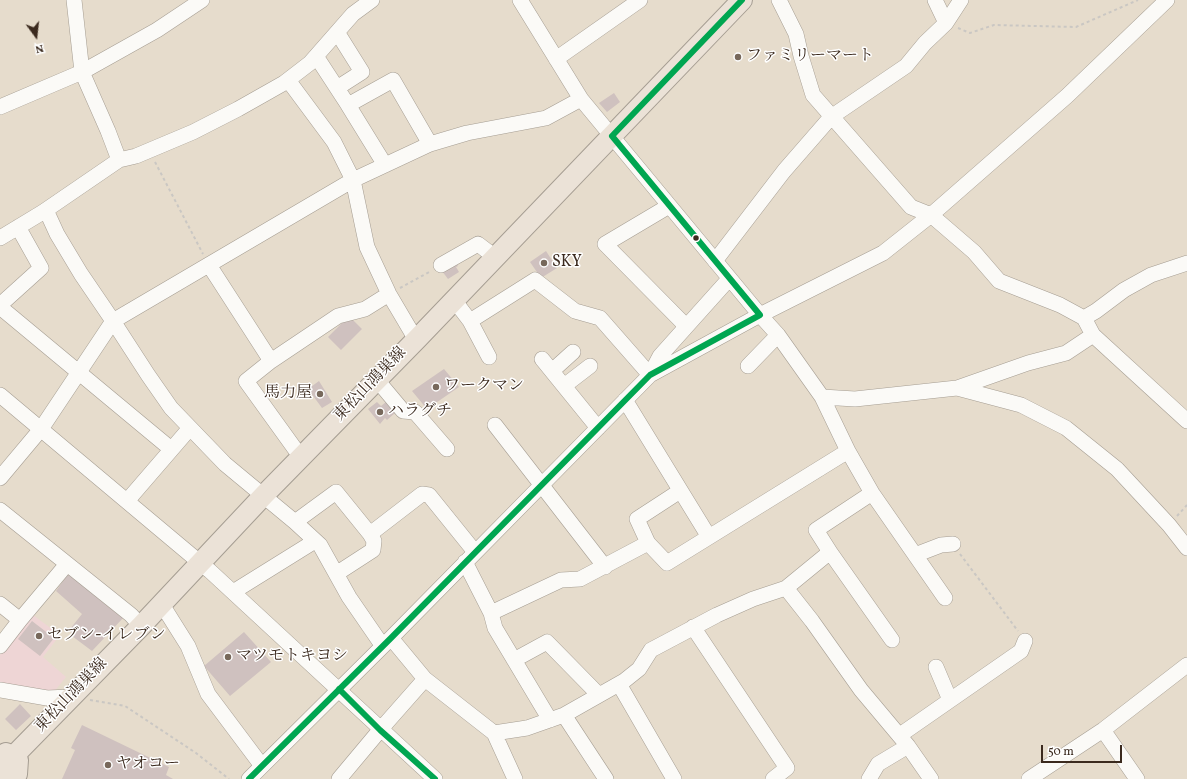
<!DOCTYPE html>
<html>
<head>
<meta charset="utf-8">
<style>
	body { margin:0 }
	#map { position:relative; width:1187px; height:779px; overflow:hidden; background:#e6dccc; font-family:Vollkorn,serif }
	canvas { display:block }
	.north { position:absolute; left:16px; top:16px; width:40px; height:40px; -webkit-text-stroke:3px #fff; paint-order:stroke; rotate:165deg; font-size:11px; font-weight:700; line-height:16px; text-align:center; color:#3b2a1e }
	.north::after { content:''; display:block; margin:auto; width:14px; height:18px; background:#3b2a1e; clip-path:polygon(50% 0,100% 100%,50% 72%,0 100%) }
	.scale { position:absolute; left:1041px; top:745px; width:81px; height:18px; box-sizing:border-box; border:2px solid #3b2a1e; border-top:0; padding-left:5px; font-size:12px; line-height:14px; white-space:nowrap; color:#3b2a1e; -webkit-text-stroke:3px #fff; paint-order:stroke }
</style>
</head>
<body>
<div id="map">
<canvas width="1187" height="779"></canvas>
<div class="north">N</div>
<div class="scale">50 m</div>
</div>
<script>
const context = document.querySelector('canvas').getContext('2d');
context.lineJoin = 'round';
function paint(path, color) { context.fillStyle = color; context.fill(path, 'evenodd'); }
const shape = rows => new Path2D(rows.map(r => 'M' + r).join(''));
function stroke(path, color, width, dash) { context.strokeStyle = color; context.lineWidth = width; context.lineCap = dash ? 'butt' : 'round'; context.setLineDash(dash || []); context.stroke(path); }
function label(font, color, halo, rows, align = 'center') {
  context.font = font + ' Vollkorn,"Noto Serif JP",serif'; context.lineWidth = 3; context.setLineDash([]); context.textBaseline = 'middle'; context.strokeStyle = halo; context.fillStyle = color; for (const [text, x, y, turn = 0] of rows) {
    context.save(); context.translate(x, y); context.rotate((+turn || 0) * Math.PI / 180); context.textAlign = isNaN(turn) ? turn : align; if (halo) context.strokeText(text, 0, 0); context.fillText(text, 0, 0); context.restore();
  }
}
paint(shape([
	[33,615,60,635,43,657,66,677,53,693,0,687,0,655]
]), '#eed5d5');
paint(shape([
	[614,93,620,102,607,112,599,103],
	[546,251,557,268,541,278,530,262],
	[456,262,458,266,456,267,459,272,448,279,442,271],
	[349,316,362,329,341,350,328,337],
	[444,369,459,387,427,409,412,391],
	[319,381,332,402,322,408,308,389],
	[377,402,381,406,386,402,395,413,387,420,385,418,380,424,368,409],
	[68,574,124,617,92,651,72,636,70,629,82,614,56,591],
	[32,621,54,638,40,656,18,639],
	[244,632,271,662,230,696,204,666],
	[20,704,31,716,16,730,5,719],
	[82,725,169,767,166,775,173,779,62,779,75,750,71,748]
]), '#cfc1bf');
const minor = shape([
	[74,0,82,72,108,131,119,160],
	[779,0,796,34,801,56,813,95,911,207,931,215,974,252,999,281,1060,305,1084,318,1093,335,1187,421],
	[935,0,946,23],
	[337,32,362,72,337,88],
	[316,56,348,105,385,165],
	[556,59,640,0],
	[288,80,334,142,353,180,367,247,389,294,412,333,417,339],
	[348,105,393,80,430,144],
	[0,107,82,72,157,30,202,0],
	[669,206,605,244,686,326],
	[46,210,57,234,81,274,113,321,148,375,171,408,225,464,295,522,320,545,349,597,382,645],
	[0,238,43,212,119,160,136,156,193,132,238,109,284,83,310,63,353,14,372,0],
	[715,261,784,171,831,117,906,66,925,43,946,23,961,0],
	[209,265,271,361,246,381,295,449,301,456],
	[441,265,478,244,495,257],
	[454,300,470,321,535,280,575,311,600,318,650,375,660,356,729,279],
	[0,305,41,268,18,227],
	[0,307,171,449],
	[1084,318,1096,311,1124,290,1151,275,1187,263],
	[470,321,489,357],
	[542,359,598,428],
	[271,361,338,316,365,309,389,294],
	[748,366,778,335],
	[552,371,573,352],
	[377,380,403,411,415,412,447,449],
	[564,386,590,366],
	[957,388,1021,405,1066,428,1117,469,1169,525,1187,548],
	[0,395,210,571,435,779],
	[822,397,855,399,957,388,1028,363,1066,353,1093,335],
	[625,400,709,537],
	[495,425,605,567],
	[0,478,41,429,113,321,353,180,430,144,467,133,546,118,581,99],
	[127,501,190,428],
	[0,510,131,615,141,626],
	[295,522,336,492,370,534],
	[648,543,637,519,680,491],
	[830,552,892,640],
	[915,555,941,545,953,544],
	[465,562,491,613,495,628,550,720],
	[336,574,373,550,374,541,370,534,422,494,429,495,475,552],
	[786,588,812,621,861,690,908,746,931,779],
	[233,592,315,541],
	[945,598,872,493,848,451,822,397,778,335,760,315,883,253,931,215,1067,96,1167,0],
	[161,603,188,646,208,694,262,766],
	[0,604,20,620],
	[491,613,561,580,580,579,648,543,667,563,848,451],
	[693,627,787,768,773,779],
	[391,638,425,679,494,733,515,779],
	[0,646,20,620,67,564],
	[514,660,547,642,599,695],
	[936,667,950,700],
	[619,684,674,779],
	[0,690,47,698,70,697],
	[564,715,606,779],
	[1103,730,1137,779],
	[494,733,527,728,564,715,624,681,639,669,651,650,717,615,753,599,786,588,830,552,816,530,872,493],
	[900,735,1021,651,1025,641],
	[249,779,391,638,650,375,760,315,581,99,520,0],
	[339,779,380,730,425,679],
	[869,779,878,764,908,746],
	[1029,779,1103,730,1187,665]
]);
const major = shape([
	[6,753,14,756,18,760,17,774,12,779],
	[0,770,141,626,264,495,417,339,742,0]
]);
stroke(minor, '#a59d92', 16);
stroke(major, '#a59d92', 22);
stroke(shape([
	[958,28,970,33,994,25,1076,27,1138,0],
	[155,162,203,254],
	[400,288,431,271],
	[1177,516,1187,505],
	[960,554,1018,631],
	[90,700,125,706,196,753,229,779]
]), '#cac7c3', 2, [3, 3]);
stroke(minor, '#fbfaf7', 15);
stroke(major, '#ebe2d7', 20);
stroke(shape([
	[612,136,742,0],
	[339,689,380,730,435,779],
	[249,779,391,638,650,375,760,315,612,136]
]), '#00a651', 6);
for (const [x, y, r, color] of [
	[738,57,4,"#77685b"],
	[696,238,3.5,"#3b2a1e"],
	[544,263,4,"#77685b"],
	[436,387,4,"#77685b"],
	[320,394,4,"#77685b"],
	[380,412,4,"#77685b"],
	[39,636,4,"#77685b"],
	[228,657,4,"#77685b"],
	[108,765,4,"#77685b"]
]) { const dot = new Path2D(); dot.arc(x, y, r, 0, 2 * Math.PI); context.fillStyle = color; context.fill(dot); stroke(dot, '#fff', 1.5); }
label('16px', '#3b2a1e', '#fff', [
	["ファミリーマート",746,57],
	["SKY",552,263],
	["ワークマン",444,387],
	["馬力屋",312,394,"right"],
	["ハラグチ",388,412],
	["セブン-イレブン",47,636],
	["マツモトキヨシ",236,657],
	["ヤオコー",116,765]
], 'left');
label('16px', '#3b2a1e', '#fff', [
	["東松山鴻巣線",371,385,-46],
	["東松山鴻巣線",72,696,-46]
]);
</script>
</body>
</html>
